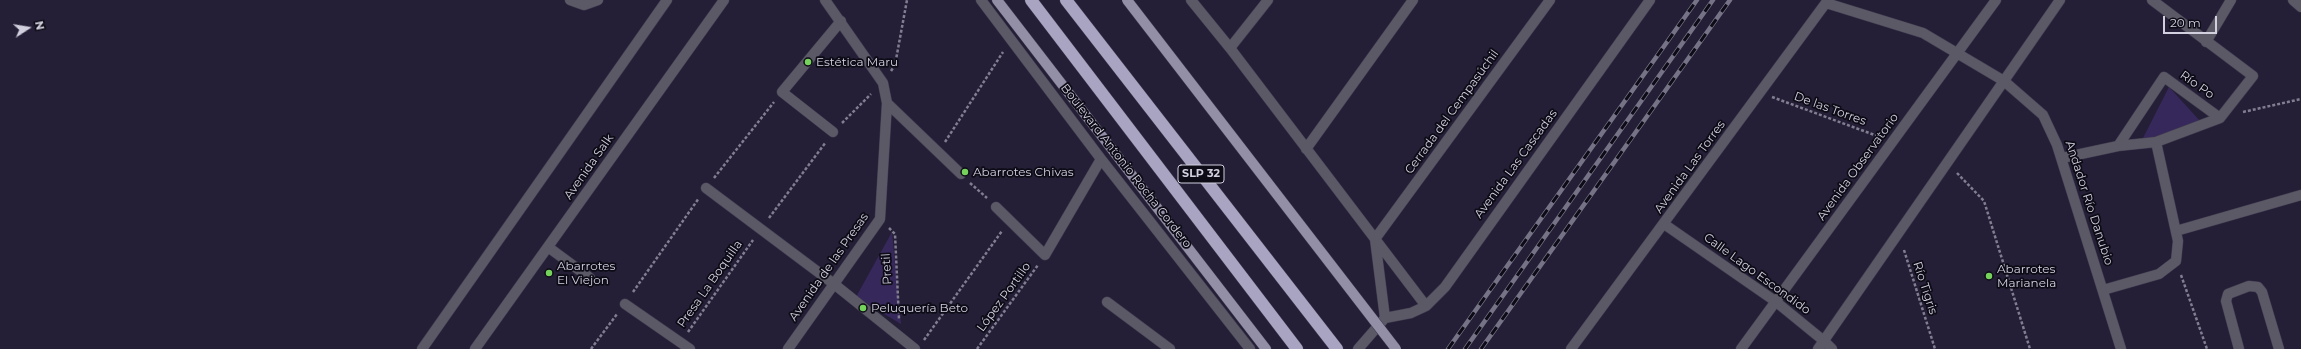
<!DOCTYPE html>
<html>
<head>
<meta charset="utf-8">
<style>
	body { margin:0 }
	#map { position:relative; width:2301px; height:349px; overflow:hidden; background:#241f36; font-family:Montserrat,sans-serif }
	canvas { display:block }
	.north { position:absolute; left:8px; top:8px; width:40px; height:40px; -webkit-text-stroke:3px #0d0b15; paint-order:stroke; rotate:78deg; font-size:11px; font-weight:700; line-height:16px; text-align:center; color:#d2cfdf }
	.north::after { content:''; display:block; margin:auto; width:14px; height:18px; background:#d2cfdf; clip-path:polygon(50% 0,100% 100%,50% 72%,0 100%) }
	.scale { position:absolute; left:2163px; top:16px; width:54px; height:18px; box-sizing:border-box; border:2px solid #d2cfdf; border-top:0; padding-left:5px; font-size:12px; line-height:14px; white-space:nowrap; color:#d2cfdf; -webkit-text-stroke:3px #0d0b15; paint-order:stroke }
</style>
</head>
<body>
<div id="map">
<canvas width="2301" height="349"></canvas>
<div class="north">N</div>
<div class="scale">20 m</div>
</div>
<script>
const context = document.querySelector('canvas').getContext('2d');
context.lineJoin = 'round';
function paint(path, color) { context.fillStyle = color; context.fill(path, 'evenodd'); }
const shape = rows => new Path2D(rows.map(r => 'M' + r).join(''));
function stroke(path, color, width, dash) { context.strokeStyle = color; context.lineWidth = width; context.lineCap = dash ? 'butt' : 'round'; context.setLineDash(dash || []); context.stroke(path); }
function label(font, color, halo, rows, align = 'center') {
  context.font = font + ' Montserrat,sans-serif'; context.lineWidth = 3.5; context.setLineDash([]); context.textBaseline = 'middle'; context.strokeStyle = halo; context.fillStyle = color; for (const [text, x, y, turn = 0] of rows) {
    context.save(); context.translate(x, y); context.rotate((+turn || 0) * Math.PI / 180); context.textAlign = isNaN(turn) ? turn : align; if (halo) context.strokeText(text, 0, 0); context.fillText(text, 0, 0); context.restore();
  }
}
paint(shape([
	[2169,87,2200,121,2141,142],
	[892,232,901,324,856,297]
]), '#37285c');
const minor = shape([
	[570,0,584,5,598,0],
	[981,0,1101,159,1250,349],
	[1191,0,1230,48,1426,306],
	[2152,0,2253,76,2220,118],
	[2293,0,2301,7],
	[1826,3,1923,33,2004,81,2043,115,2057,145,2121,349],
	[2206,42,2231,0],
	[1230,48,1268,0],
	[887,103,961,174],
	[833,132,782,92,841,21],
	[2118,146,2164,77,2220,118],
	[1306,149,1413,0],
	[2062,158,2118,146,2156,142,2220,118],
	[706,188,834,284,915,349],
	[996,207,1045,255,1101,159],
	[1664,224,1775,301,1824,341,1832,349],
	[2176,231,2301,195],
	[548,247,590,278],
	[2103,290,2159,274,2176,261,2178,241,2156,142],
	[1107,302,1170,349],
	[625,304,690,349],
	[1385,318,1411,313,1426,306,1445,287,1650,0],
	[422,349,667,0],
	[475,349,724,0],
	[788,349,880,219,887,103,883,83,825,0],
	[1358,349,1385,318,1375,239,1550,0],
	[1571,349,1828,0],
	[1741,349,1996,0],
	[1818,349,2060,0],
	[2239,349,2226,301,2228,294,2249,286,2258,287,2262,292,2279,349]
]);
const major = shape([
	[997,0,1266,349]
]);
const highway = shape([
	[1031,0,1297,349],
	[1066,0,1337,349]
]);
stroke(minor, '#403b51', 11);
stroke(major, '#403b51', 11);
stroke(highway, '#403b51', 13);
stroke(shape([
	[891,71,895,65,907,0],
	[1772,97,1880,137],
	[2243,112,2301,99],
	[842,123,871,94],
	[945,142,1003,52],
	[1957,173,1984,201,2030,349],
	[714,178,774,102],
	[970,183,987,198],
	[769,218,826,142],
	[889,228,895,234,899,319],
	[1904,250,1935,349],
	[2181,275,2207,349],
	[633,292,699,198],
	[688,332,753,240],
	[924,340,1002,231],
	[591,349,617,314],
	[977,349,1038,265]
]), '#827e91', 2.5, [3, 2]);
stroke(minor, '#5b5965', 10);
stroke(major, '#938fa7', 10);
stroke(highway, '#a9a4c1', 12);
const rail = shape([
	[1448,349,1697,0],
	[1465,349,1713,0],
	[1481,349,1730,0]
]);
stroke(rail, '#777387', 4.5);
stroke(rail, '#0d0b15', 3, [9]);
const majorBridge = shape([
	[1127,0,1396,349]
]);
stroke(majorBridge, '#403b51', 11, []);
stroke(majorBridge, '#938fa7', 10);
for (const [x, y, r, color] of [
	[808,62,4,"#75d25b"],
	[965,172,4,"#75d25b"],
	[549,273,4,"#75d25b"],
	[1989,276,4,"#75d25b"],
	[863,308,4,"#75d25b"]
]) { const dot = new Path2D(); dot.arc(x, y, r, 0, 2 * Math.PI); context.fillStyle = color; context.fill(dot); stroke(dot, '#0d0b15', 1.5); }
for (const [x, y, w] of [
	[1201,174,46]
]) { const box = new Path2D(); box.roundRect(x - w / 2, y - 9, w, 18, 3); context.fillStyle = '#0d0b15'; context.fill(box); stroke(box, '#d2cfdf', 1); }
label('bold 11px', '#d2cfdf', null, [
	["SLP 32",1201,174]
]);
label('12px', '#d2cfdf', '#0d0b15', [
	["Estética Maru",816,62],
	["Abarrotes Chivas",973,172],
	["Abarrotes",557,266],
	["El Viejon",557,280],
	["Abarrotes",1997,269],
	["Marianela",1997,283],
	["Peluquería Beto",871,308]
], 'left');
label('12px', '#d2cfdf', '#0d0b15', [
	["Río Po",2197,85,35],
	["De las Torres",1830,109,20],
	["Cerrada del Cempasúchil",1452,112,-54],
	["Avenida Las Cascadas",1516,164,-54],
	["Boulevard Antonio Rocha Cordero",1126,166,52],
	["Avenida Salk",589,167,-55],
	["Avenida Las Torres",1690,167,-54],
	["Avenida Observatorio",1858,167,-54],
	["Andador Río Danubio",2089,203,72],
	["Avenida de las Presas",829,267,-55],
	["Pretil",887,269,-93],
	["Calle Lago Escondido",1757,274,36],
	["Presa La Boquilla",710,284,-55],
	["Río Tigris",1925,288,72],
	["López Portillo",1004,297,-54]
]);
</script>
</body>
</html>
